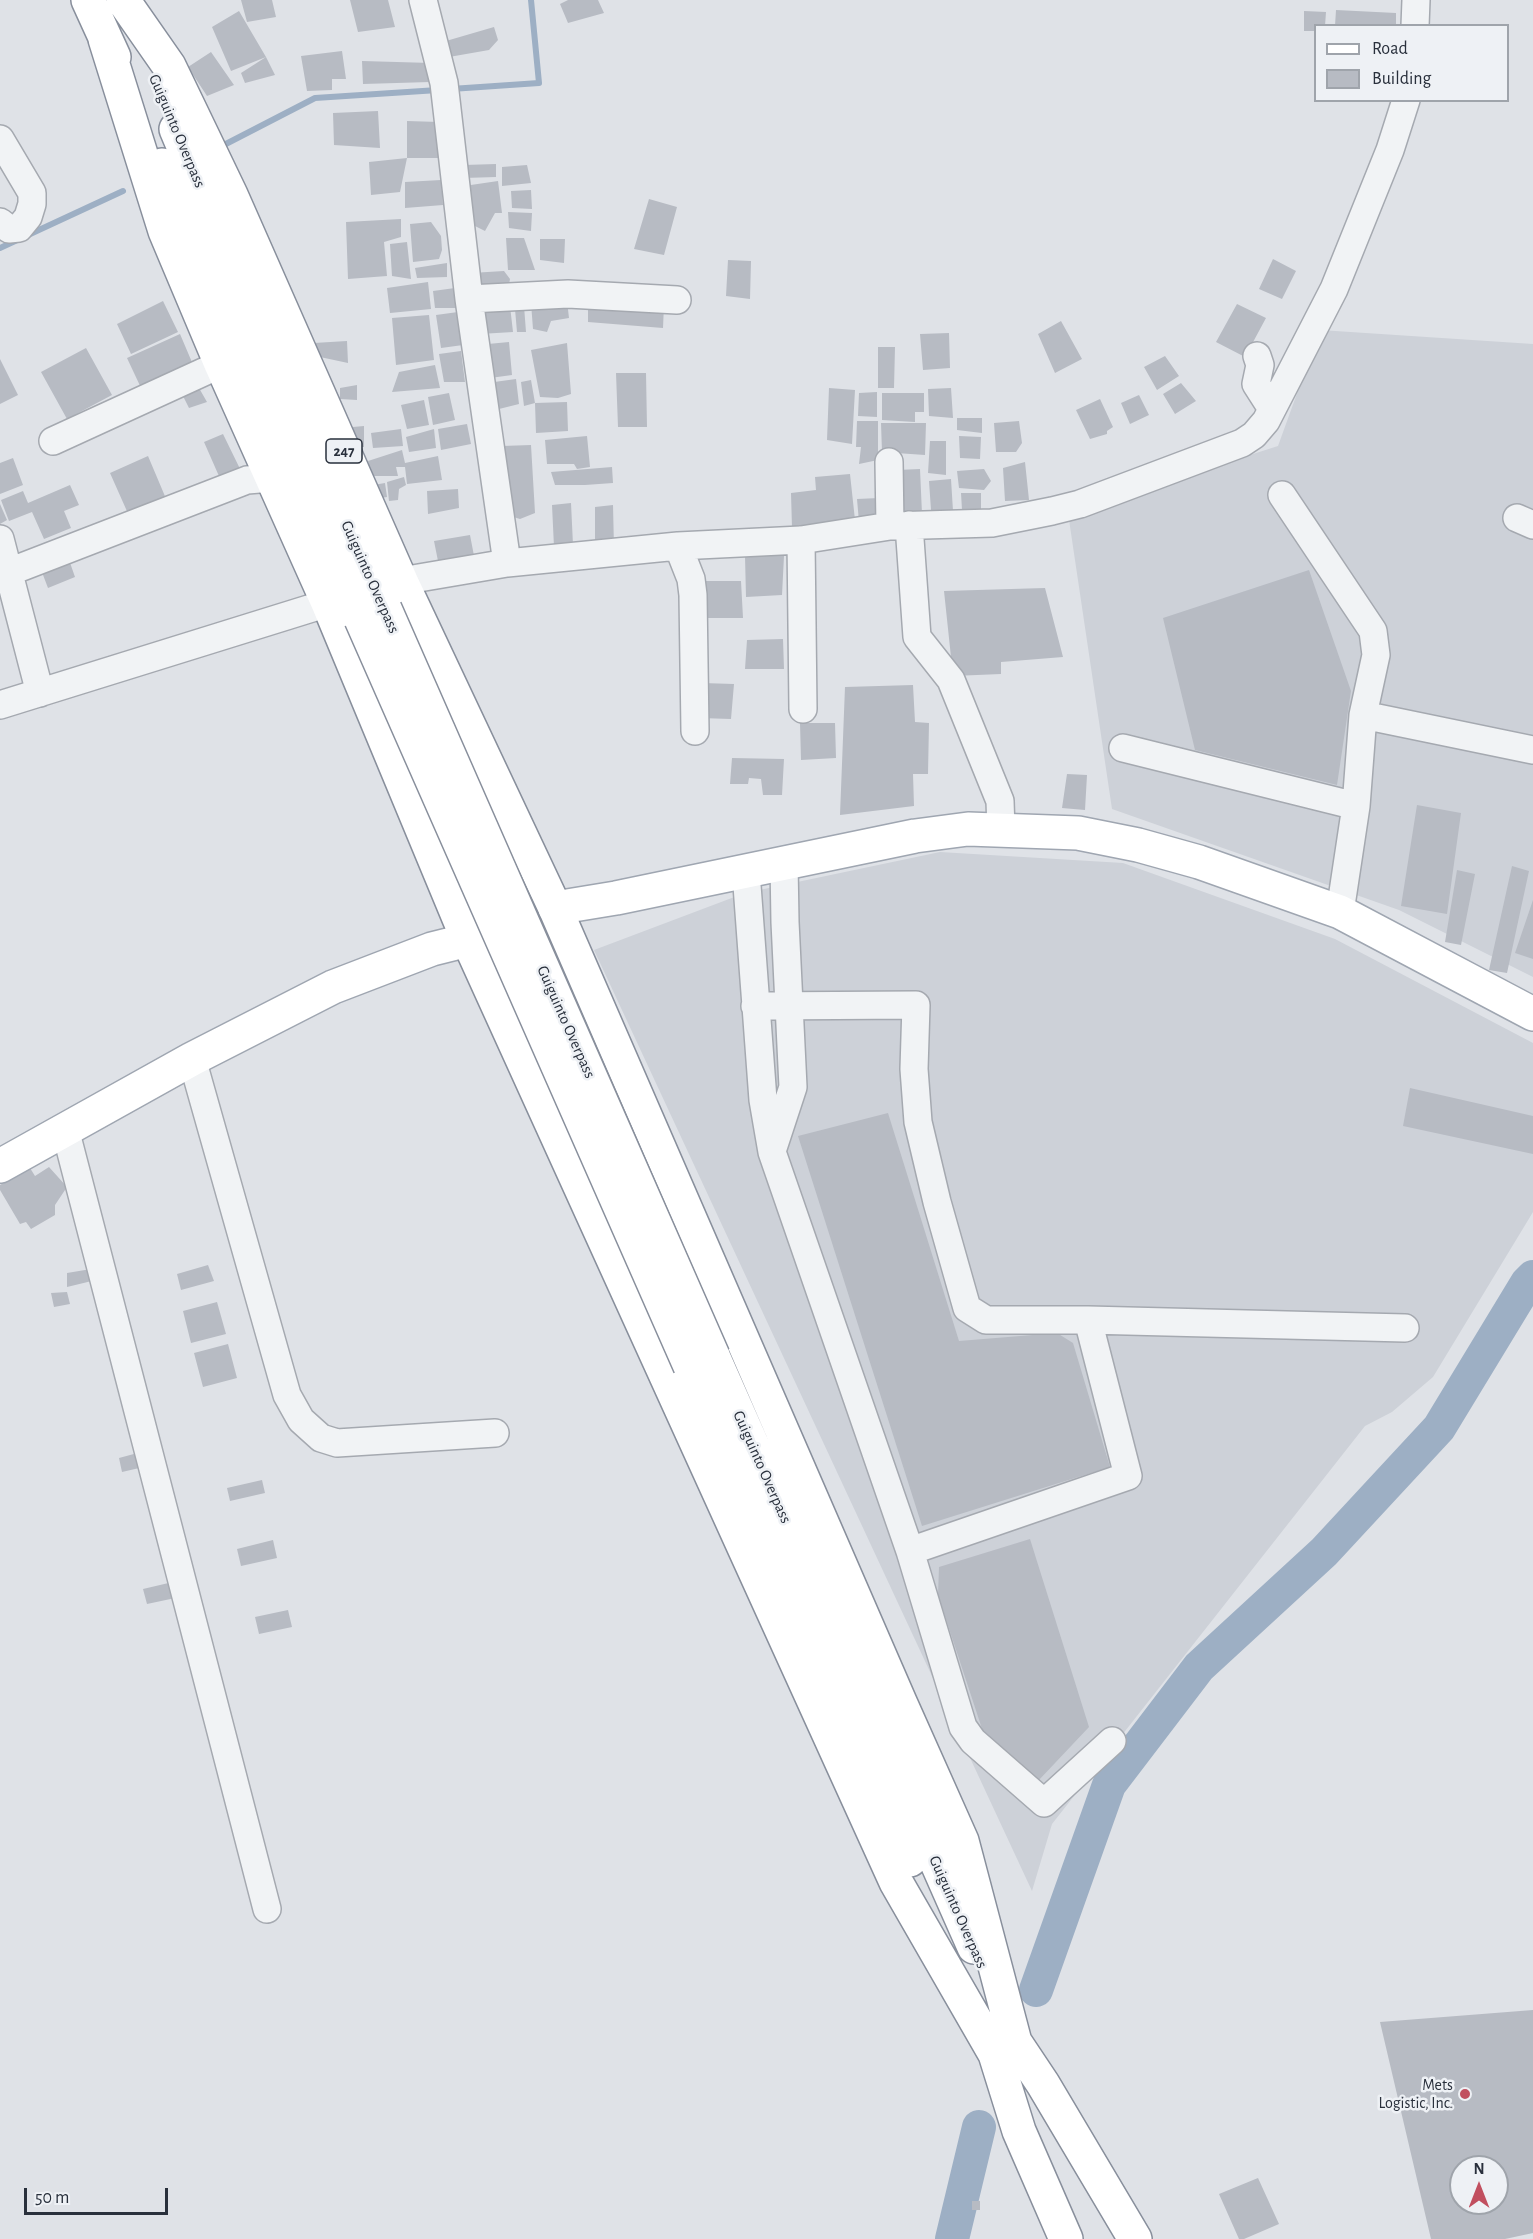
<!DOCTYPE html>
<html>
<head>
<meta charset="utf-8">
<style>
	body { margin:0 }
	#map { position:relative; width:1533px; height:2239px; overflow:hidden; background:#dfe2e7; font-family:"Alegreya Sans",sans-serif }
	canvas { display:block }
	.legend { position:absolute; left:1314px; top:24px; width:195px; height:78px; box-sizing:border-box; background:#eef1f5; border:2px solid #9fa4ab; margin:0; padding:8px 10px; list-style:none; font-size:18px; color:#29303c }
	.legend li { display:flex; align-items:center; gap:12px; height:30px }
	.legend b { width:30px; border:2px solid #9fa4ab }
	.north { position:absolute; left:1449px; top:2155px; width:60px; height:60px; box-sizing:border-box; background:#eef1f5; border:2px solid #9fa4ab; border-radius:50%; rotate:0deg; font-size:16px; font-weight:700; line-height:24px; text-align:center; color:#29303c }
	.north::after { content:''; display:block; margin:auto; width:21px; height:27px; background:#c14f5f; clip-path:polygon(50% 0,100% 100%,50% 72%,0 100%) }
	.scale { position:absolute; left:24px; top:2188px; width:144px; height:27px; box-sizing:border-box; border:3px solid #29303c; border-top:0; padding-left:8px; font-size:18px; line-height:21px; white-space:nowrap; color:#29303c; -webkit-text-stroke:4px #eef1f5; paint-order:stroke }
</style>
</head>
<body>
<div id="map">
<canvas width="1533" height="2239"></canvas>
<ul class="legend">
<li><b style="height:8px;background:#fff"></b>Road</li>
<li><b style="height:16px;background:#b7bbc3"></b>Building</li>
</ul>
<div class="north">N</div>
<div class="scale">50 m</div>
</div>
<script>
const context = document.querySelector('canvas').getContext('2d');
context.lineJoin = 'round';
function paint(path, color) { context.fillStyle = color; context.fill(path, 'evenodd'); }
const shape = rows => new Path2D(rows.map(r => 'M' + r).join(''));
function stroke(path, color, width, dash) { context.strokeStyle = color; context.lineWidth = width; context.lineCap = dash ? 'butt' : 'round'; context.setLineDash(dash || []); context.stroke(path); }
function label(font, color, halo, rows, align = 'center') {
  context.font = font + ' "Alegreya Sans",sans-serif'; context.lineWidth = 5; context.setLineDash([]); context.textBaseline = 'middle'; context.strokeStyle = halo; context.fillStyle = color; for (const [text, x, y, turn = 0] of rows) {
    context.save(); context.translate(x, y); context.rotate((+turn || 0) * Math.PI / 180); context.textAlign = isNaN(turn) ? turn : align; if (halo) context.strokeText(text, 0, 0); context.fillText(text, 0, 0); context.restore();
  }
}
paint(shape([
	[1320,330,1533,344,1533,977,1399,910,1112,809,1068,513,1278,446],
	[940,852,1123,863,1335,939,1533,1043,1533,1212,1433,1377,1392,1412,1365,1426,1052,1824,1032,1891,594,950,745,893]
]), '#cdd1d8');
stroke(shape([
	[451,89,539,83,531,0],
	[220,147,315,98,438,90],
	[0,248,123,191]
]), '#9dafc4', 6);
stroke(shape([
	[1036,1990,1109,1785,1199,1667,1324,1552,1439,1428,1527,1283,1533,1277],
	[952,2239,979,2127]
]), '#9dafc4', 34);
paint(shape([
	[241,0,272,0,276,17,247,22],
	[350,0,388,0,395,27,358,32],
	[568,0,598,0,604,13,568,23,560,4],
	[1336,10,1396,13,1396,26,1335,26],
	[239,11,266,57,231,71,212,27],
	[1304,11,1326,12,1325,26,1316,26,1316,31,1304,31],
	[494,27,498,40,489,50,449,57,446,41],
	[342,51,346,79,332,79,332,90,307,91,301,56],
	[211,52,234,85,207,96,188,67],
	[266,57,275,75,245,83,241,73],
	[362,61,431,63,430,82,363,84],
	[378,111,380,148,334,145,333,113],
	[407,121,439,122,444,158,407,158],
	[407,158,400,192,371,195,369,162],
	[496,164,496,177,464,178,464,165],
	[527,165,531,183,502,186,502,167],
	[441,180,443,205,405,208,405,182],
	[498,181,502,213,495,213,485,231,473,225,464,186],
	[531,190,532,209,512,208,511,191],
	[649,199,677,207,664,255,634,249],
	[508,212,532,213,531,231,509,228],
	[401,219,401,237,384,242,387,276,348,279,346,222],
	[431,222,441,236,442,250,439,259,413,262,410,224],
	[506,238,524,238,535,270,508,270],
	[540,239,565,239,564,263,540,260],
	[407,242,411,279,392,276,390,244],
	[1273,259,1296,271,1282,299,1259,289],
	[728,260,751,261,750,299,726,296],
	[447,263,447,277,417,278,415,268],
	[504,271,510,279,508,290,473,291,471,273],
	[428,282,431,309,390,313,387,288],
	[455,288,457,308,435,308,433,291],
	[163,301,178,332,131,354,117,324],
	[567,301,569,318,551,321,547,332,533,329,531,303],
	[588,304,664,305,663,328,588,322],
	[1237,304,1266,318,1245,357,1216,342],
	[510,306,513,332,480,334,477,310],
	[524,306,526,332,517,332,515,309],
	[458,312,463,345,441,348,436,315],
	[429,315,434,360,396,365,392,318],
	[1061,321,1082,359,1055,373,1038,334],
	[949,333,950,368,923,370,920,334],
	[180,334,194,367,142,390,127,358],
	[347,341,348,363,320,357,314,343],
	[509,342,512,375,490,378,488,344],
	[567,343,571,394,558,398,540,397,531,350],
	[878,347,895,347,894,388,878,388],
	[86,348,112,395,67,419,41,372],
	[461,351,465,382,444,382,439,354],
	[1165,356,1179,376,1157,390,1144,367],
	[0,359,18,395,0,404],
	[435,365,440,388,392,392,399,372],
	[616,373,646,373,647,427,618,427],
	[516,379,519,404,491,411,487,383],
	[531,380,535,403,524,406,521,382],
	[195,381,207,402,189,408,180,390],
	[1181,383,1196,401,1175,414,1163,394],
	[357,385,357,400,340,399,340,388],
	[829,388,855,390,852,444,827,440],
	[951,388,953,418,929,416,928,389],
	[877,392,877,417,858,416,859,393],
	[449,393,455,420,433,425,428,397],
	[882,393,924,393,924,412,915,412,915,422,882,420],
	[1139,395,1149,415,1130,424,1121,403],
	[1100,399,1113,427,1107,431,1107,434,1090,439,1076,410],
	[424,400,429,425,407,429,401,405],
	[567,402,568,431,536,433,535,403],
	[957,418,982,418,982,433,957,430],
	[857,421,878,421,878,460,859,464,861,447,856,447],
	[1019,421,1022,443,1016,452,996,452,994,423],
	[881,423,926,423,925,455,882,452],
	[467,424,471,444,441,450,438,429],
	[364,426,364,447,354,447,353,427],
	[401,429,403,446,373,448,371,433],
	[434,429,436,448,409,452,406,437],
	[223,434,243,475,222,483,204,442],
	[587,436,590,467,577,469,574,464,547,464,545,440],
	[959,436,981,437,980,459,960,458],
	[930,441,946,441,946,475,928,473],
	[531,445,535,513,520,519,507,515,502,446],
	[402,450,405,463,438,456,442,480,407,484,405,467,396,467,398,476,371,476,368,461],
	[148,456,167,501,130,518,110,473],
	[13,458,23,485,0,494,0,463],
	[1025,462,1029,500,1005,501,1003,468],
	[612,467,613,483,585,485,555,485,551,472],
	[920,469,922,514,898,513,897,470],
	[984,469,991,481,984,490,959,488,957,471],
	[850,474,855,520,792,528,791,493,816,490,815,477],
	[404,477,406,485,399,489,398,500,389,501,387,482],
	[951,479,953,511,931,510,929,481],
	[385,483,387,497,370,500,367,486],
	[70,485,79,505,64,511,71,528,44,539,32,512,9,521,1,500,23,491,28,503],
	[458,489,459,508,428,514,427,491],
	[961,493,981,493,981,511,962,510],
	[879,498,883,520,859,522,857,499],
	[571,503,573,545,554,547,552,505],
	[0,504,7,520,0,524],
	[613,505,614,548,595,548,595,507],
	[470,535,475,561,439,566,434,541],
	[745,556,784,556,782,595,746,597],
	[68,557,75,577,48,588,40,567],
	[1309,570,1351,691,1337,785,1195,750,1163,618],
	[705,581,741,581,743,618,707,618],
	[1045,588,1063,657,1001,662,1001,674,953,676,944,591],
	[783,639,784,669,745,669,747,640],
	[702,683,734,684,731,719,700,718],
	[913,685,915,722,929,723,928,774,913,774,914,806,840,815,845,687],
	[800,723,835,723,836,758,801,760],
	[732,758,784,759,782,795,763,795,761,779,749,778,748,784,730,784],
	[1067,774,1087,775,1085,810,1062,808],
	[1417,805,1461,813,1447,914,1401,906],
	[1512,866,1529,871,1507,973,1489,970],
	[1457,870,1475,874,1461,945,1445,942],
	[1533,900,1533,959,1515,953],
	[1410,1088,1533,1116,1533,1154,1403,1126],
	[888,1113,959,1341,1057,1333,1073,1343,1110,1467,922,1526,798,1136],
	[49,1167,67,1187,55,1205,55,1215,31,1229,26,1222,20,1224,0,1190,0,1185,30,1168,35,1176],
	[208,1265,214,1281,181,1290,177,1274],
	[97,1268,100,1279,67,1287,67,1273],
	[67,1292,70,1304,54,1307,51,1293],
	[217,1302,226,1334,191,1343,183,1311],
	[228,1344,237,1378,203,1387,194,1353],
	[145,1451,148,1466,122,1472,119,1458],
	[262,1480,265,1493,230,1501,227,1488],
	[1030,1539,1089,1727,1038,1781,987,1744,938,1595,939,1567],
	[273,1540,277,1558,241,1566,237,1549],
	[177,1581,180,1597,147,1604,143,1589],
	[288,1610,292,1627,259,1634,255,1617],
	[1533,2010,1533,2233,1505,2239,1431,2239,1380,2022],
	[1461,2167,1497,2167,1497,2203,1461,2203],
	[1258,2178,1279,2224,1244,2239,1239,2239,1219,2194],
	[972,2201,980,2201,980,2210,972,2210]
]), '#b7bbc3');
const minor = shape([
	[423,0,444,83,469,299,507,563],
	[1415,26,1416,0],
	[0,139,32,193,32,204,28,217,19,228,9,229,0,222],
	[469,299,568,294,677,300],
	[1257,356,1260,365,1256,384,1272,409],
	[53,441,221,364],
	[889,462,890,526],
	[1282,495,1373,631,1376,655,1363,715,1356,806,1340,912],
	[1517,518,1533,525],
	[909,525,917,637,951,680,1000,801,1001,829],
	[0,539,40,693],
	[801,540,803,709],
	[678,546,691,579,693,595,695,731],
	[9,572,247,480,272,478],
	[401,581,507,563,678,546,801,540,890,526,992,523,1052,511,1080,504,1242,443,1254,435,1266,421,1334,289,1390,150,1406,100],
	[0,705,328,603],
	[1363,715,1533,750],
	[1123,748,1356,806],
	[746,872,763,1100,772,1152,910,1551,963,1727,973,1741,1044,1803,1112,1741],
	[755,1006,916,1005,914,1069,918,1122,937,1202,967,1308,986,1320,1088,1320,1405,1328],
	[192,1059,287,1395,301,1420,321,1438,337,1443,495,1433],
	[65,1129,267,1909],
	[773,1148,793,1087,785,922,784,863],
	[910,1551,1128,1476,1088,1320]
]);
const major = shape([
	[555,908,616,898,915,836,968,829,1078,833,1138,845,1199,862,1340,912,1533,1014],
	[0,1166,192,1059,333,987,432,949,468,940]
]);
const highway = shape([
	[88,0,114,57],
	[123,0,169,66,231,195,401,581,555,908,900,1702,962,1841,1015,2042,1043,2084,1135,2239],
	[105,39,165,231,221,364,328,603,468,940,896,1882,995,2054,1019,2131,1066,2239],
	[176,129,248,300,385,609],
	[162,165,227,307,361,619],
	[713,1356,974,1947],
	[690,1366,910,1860]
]);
stroke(minor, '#a5a9b0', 30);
stroke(major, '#9fa6b1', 36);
stroke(highway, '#888f9c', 36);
stroke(minor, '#f1f3f5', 27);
stroke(major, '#fff', 33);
stroke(highway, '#fff', 33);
const highwayBridge = shape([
	[385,609,713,1356],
	[361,619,690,1366]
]);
stroke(highwayBridge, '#888f9c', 36, []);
stroke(highwayBridge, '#fff', 33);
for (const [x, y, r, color] of [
	[1465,2094,6,"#c14f5f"]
]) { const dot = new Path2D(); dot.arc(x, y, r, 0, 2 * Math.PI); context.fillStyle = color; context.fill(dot); stroke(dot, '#eef1f5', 2); }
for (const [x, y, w] of [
	[344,451,36]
]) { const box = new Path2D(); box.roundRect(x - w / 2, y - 12, w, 24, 4.5); context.fillStyle = '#eef1f5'; context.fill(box); stroke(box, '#29303c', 1.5); }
label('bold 15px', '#29303c', null, [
	["247",344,451]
]);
label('16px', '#29303c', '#eef1f5', [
	["Guiguinto Overpass",177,131,67],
	["Guiguinto Overpass",370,577,66],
	["Guiguinto Overpass",566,1022,66],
	["Guiguinto Overpass",762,1467,66],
	["Guiguinto Overpass",958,1912,66]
]);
label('16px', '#29303c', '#eef1f5', [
	["Mets",1453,2085],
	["Logistic, Inc.",1453,2103]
], 'right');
</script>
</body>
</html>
